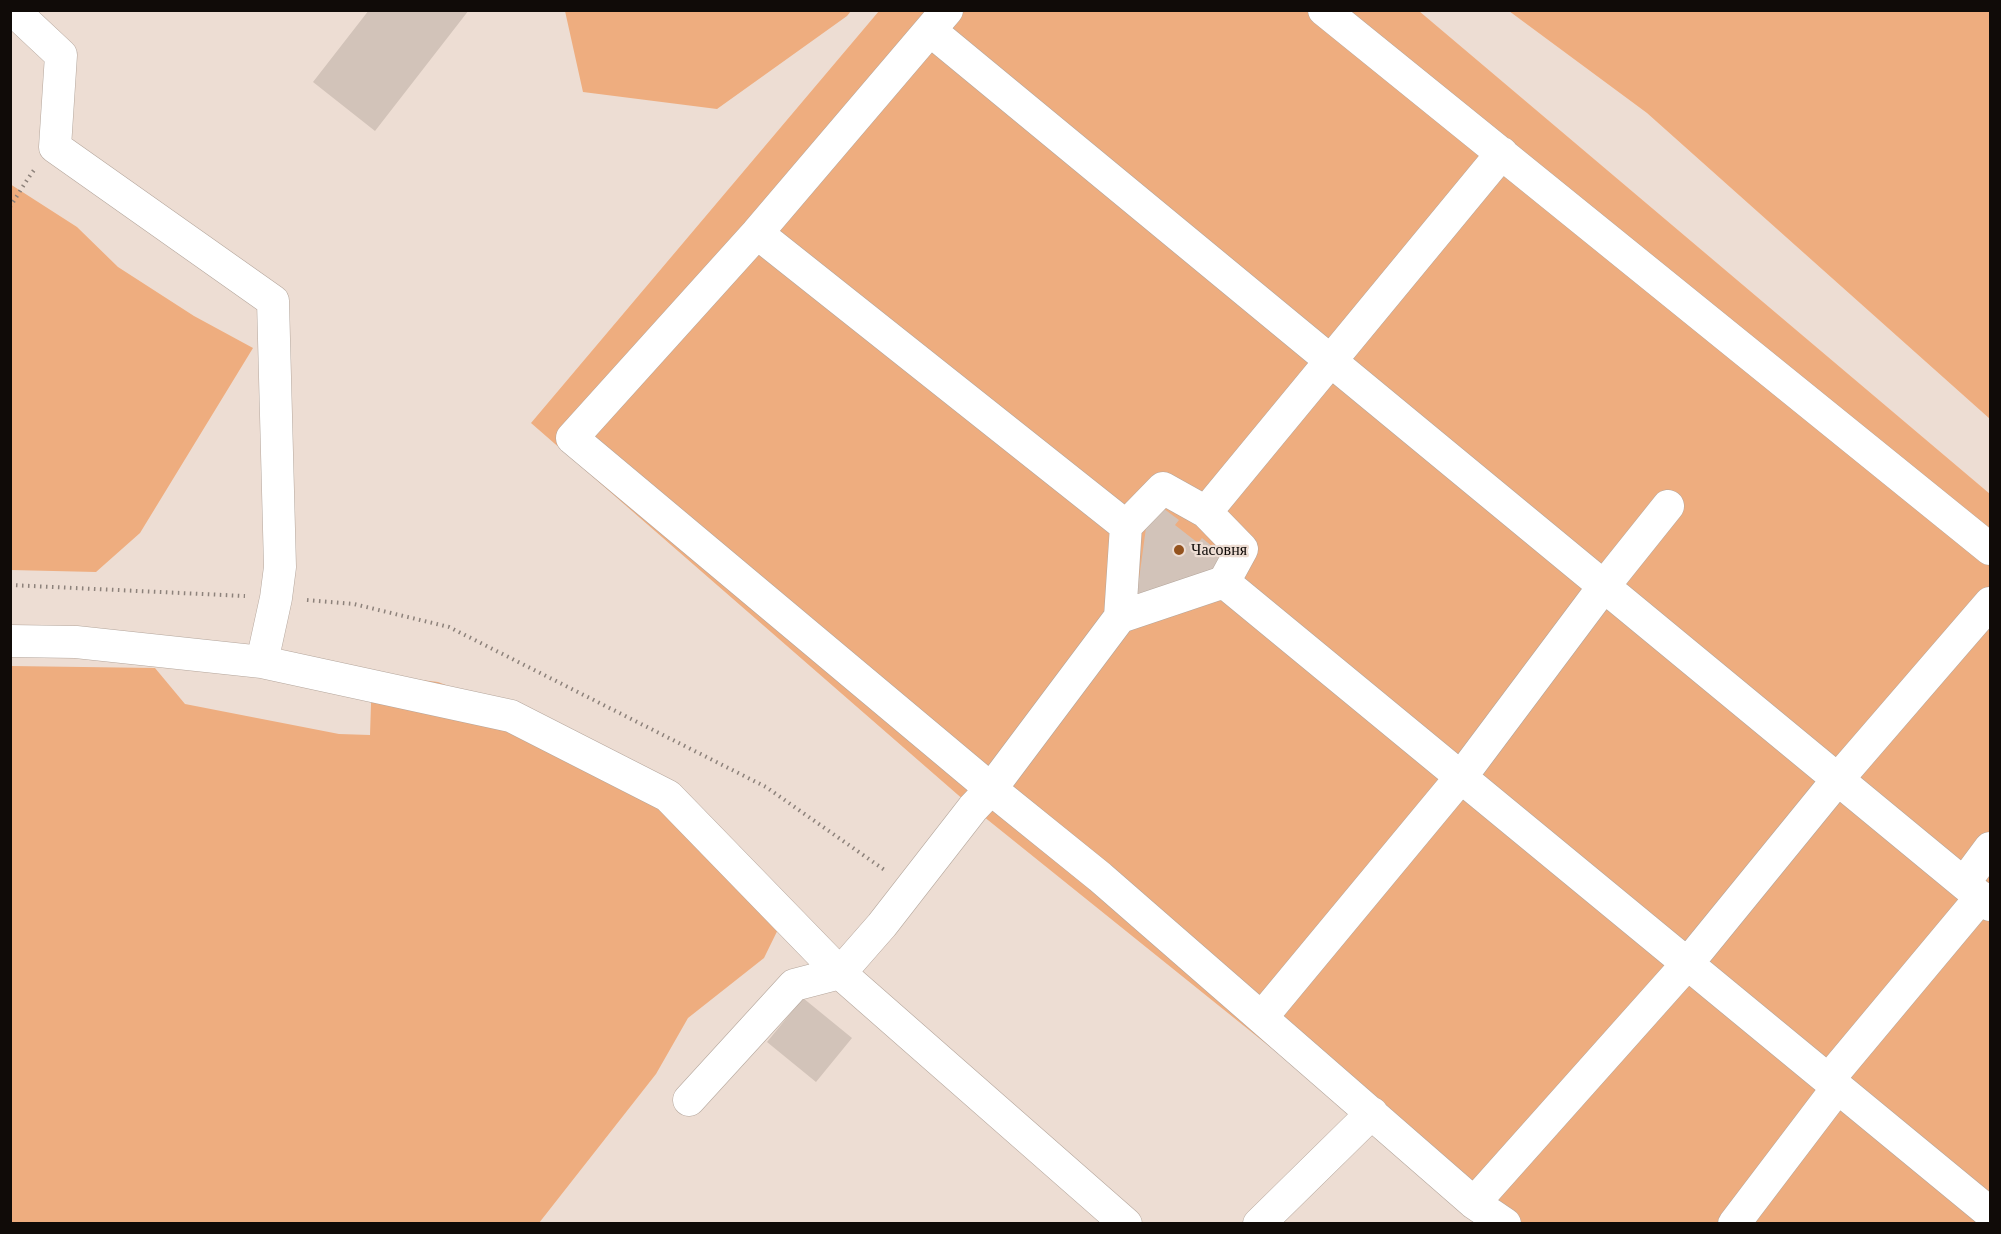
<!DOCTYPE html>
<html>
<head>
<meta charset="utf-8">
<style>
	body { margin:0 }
	#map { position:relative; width:2001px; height:1234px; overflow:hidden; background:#edddd3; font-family:"Libre Baskerville",serif }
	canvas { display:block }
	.frame { position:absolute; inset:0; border:12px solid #100b08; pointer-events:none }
</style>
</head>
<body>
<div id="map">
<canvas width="2001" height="1234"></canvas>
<div class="frame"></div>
</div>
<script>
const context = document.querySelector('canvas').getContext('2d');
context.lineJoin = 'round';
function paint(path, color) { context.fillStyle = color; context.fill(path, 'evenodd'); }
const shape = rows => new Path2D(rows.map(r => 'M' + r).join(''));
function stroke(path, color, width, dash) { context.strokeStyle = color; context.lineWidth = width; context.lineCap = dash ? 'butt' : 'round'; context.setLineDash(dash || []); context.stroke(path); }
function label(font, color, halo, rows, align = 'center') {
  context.font = font + ' "Libre Baskerville",serif'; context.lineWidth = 4.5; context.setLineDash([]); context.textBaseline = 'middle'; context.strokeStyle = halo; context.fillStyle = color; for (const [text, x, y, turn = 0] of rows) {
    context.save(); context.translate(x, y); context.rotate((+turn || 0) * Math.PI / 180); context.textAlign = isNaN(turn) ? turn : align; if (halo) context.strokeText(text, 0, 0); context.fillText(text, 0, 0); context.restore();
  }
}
paint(shape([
	[565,11,565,10,851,11,847,16,717,109,583,92],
	[879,11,1419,11,1990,494,1990,1223,1489,1223,973,808,531,423],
	[1509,11,1990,11,1990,419,1647,113],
	[10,184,77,227,118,267,194,316,253,348,140,533,96,572,11,570],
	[11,666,155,668,185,704,339,734,370,735,372,674,438,682,580,737,788,909,764,958,688,1018,656,1074,539,1223,11,1224]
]), '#eead7f');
paint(shape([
	[369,10,469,10,375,131,313,82],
	[1156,503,1179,520,1175,525,1198,543,1202,538,1225,557,1216,568,1136,601,1148,513],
	[803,998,852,1038,816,1082,767,1042]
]), '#d2c3b9');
const minor = shape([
	[13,10,61,55,55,147,273,301,280,567,276,598,262,662],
	[947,10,757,233,572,438,991,789,1100,877,1474,1203,1505,1224],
	[1324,10,1990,549],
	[931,31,1990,905],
	[757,233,1126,526],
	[1224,582,1242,549,1206,512,1502,153],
	[1120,617,1126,526,1163,488,1206,512],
	[10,641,76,642,262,662,511,716,668,796,840,973,1126,1224],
	[1964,883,1990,848],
	[1262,1017,1461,777,1604,586,1668,506],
	[1829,1079,1981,897],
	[689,1100,794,985,840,973,882,925,973,808,991,789,1120,617,1224,582,1990,1213],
	[1474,1203,1688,963,1838,779,1990,603],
	[1259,1224,1372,1113],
	[1734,1224,1838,1087]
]);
stroke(minor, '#b4a69c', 33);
stroke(shape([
	[10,207,27,180,34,170],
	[10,585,245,596],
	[307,600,354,604,449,627,766,787,886,871]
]), '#8d827b', 4, [1.5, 4.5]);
stroke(minor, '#fff', 32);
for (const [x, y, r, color] of [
	[1179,550,6,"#94531e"]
]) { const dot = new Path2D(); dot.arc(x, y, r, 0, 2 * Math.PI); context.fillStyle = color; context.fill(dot); stroke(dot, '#edddd3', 2); }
label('16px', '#100b08', '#edddd3', [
	["Часовня",1191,550]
], 'left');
</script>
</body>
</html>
